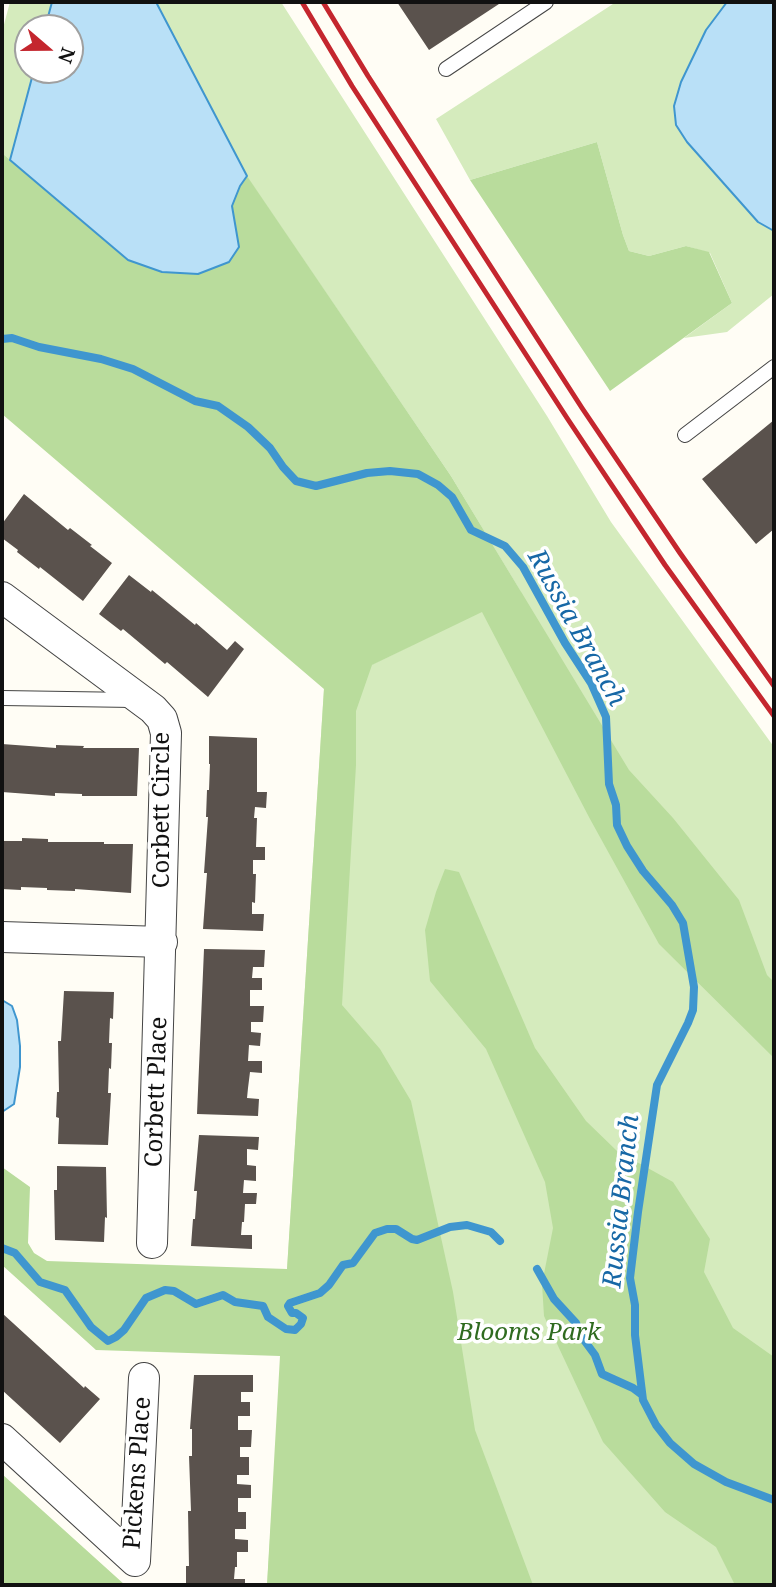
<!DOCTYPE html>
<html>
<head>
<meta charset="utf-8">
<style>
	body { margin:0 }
	#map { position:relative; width:776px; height:1587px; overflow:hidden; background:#fffdf5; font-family:"Noto Serif",serif }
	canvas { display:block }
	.frame { position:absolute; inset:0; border:4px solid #111; pointer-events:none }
	.north { position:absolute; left:14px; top:14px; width:70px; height:70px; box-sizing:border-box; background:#fff; border:2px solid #a0a0a0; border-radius:50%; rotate:110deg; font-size:19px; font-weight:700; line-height:28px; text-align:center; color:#111 }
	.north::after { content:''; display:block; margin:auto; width:24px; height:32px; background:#c4262e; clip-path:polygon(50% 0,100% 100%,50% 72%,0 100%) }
</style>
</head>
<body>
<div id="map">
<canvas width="776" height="1587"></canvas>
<div class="frame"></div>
<div class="north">N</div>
</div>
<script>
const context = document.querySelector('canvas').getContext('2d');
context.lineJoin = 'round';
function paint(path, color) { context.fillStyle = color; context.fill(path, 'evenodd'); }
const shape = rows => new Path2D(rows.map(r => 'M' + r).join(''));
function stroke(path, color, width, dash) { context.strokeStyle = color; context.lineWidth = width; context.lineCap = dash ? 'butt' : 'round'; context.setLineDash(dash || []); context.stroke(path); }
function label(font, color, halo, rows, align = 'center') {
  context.font = font + ' "Noto Serif",serif'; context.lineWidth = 7; context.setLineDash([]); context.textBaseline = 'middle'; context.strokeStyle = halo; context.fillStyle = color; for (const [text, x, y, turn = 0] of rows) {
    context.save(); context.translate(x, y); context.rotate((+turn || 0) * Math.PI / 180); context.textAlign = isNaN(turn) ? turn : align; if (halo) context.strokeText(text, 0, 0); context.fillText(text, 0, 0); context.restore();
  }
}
paint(shape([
	[10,2,281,2,547,416,611,522,774,747,774,1585,267,1585,324,688,521,592,451,476,247,177,232,206,239,247,128,260,2,153,2,32],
	[28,28,70,28,70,70,28,70],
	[616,2,774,2,774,294,727,332,684,338,732,303,710,253,686,246,649,256,629,251,623,235,597,142,470,180,436,119]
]), '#d5ebbd');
paint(shape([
	[597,142,623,235,629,251,649,256,686,246,709,252,732,303,610,391,470,180],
	[2,153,128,260,162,272,198,274,239,247,232,206,240,186,247,176,451,476,629,770,673,818,739,900,767,975,774,982,774,1058,659,944,590,819,482,612,372,665,356,711,356,765,342,1005,380,1049,411,1101,453,1292,475,1430,533,1585,267,1585,280,1356,96,1350,2,1265,2,1167,30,1187,28,1243,34,1253,47,1261,287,1269,324,689,2,414],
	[445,869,459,872,535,1048,586,1121,617,1151,673,1182,710,1239,704,1272,733,1328,774,1357,774,1585,735,1585,716,1547,665,1512,603,1442,544,1316,542,1284,553,1228,545,1182,486,1049,430,981,425,930,436,892],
	[2,1474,125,1585,2,1585]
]), '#b9dc9c');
const water = shape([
	[52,2,156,2,247,176,240,186,232,206,239,247,229,262,198,274,162,272,128,260,10,160,34,70,70,70,70,28,45,28,52,2],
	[727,2,773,2,774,4,774,231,758,222,687,142,676,125,674,106,681,82,706,30,727,2],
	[2,1000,12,1006,17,1020,20,1046,20,1067,14,1104,2,1112,2,1000]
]);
paint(water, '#b9e0f7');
stroke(water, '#3f96cf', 2);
stroke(shape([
	[2,339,12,338,39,347,101,359,133,369,195,401,218,406,248,427,270,448,283,467,296,481,316,486,367,473,390,471,418,474,438,485,452,497,471,530,505,546,523,567,565,643,591,683,606,717,609,784,616,805,617,825,627,846,643,871,672,905,683,923,694,987,693,1010,688,1023,657,1085,638,1212,630,1278,635,1305,635,1335,643,1400,656,1425,670,1443,694,1464,726,1482,774,1500],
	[2,1248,15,1253,40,1282,65,1290,91,1327,108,1341,116,1337,124,1330,146,1298,165,1290,174,1291,196,1304,223,1295,235,1302,263,1306,268,1317,286,1329,295,1330,301,1324,303,1318,296,1313,292,1313,288,1306,290,1303,320,1293,329,1285,343,1265,353,1263,375,1233,387,1229,396,1229,412,1239,417,1240,450,1227,467,1225,491,1232,500,1241],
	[537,1269,554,1299,576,1323,581,1336,595,1355,602,1374,633,1388,641,1394]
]), '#3f96cf', 8);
paint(shape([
	[397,2,502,2,429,50],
	[774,420,774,529,756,544,702,479],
	[24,494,68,530,70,528,92,545,90,546,112,563,83,601,40,567,39,569,17,552,18,550,2,538,2,524],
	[129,575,151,592,152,590,195,625,196,623,227,650,235,641,244,649,208,697,167,662,165,664,123,629,121,631,99,614],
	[209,736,257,738,257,792,267,792,266,808,255,807,254,818,257,818,256,847,265,847,265,860,253,860,253,874,256,874,255,903,252,902,252,914,264,914,263,931,203,929,207,873,204,873,208,817,206,817,207,790,209,790,210,764,209,764],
	[2,744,56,748,56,745,84,746,83,748,139,748,137,796,82,796,82,794,55,793,55,796,2,792],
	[22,838,48,839,48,842,104,842,104,844,133,844,131,893,75,889,75,891,47,890,47,888,21,887,21,890,2,889,2,841,22,841],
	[204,949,265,950,264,967,253,967,252,978,262,978,262,990,250,990,250,1006,264,1006,263,1022,251,1022,251,1032,261,1033,260,1046,249,1045,248,1061,262,1061,262,1073,250,1072,248,1088,247,1098,259,1099,258,1116,197,1114],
	[64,991,114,992,113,1019,110,1018,109,1043,112,1043,111,1069,109,1068,108,1093,111,1093,108,1145,58,1144,59,1118,56,1117,57,1092,59,1092,58,1041,61,1041],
	[199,1135,259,1137,258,1150,247,1149,247,1165,256,1166,256,1181,244,1180,243,1193,257,1193,256,1204,245,1204,244,1222,242,1222,241,1235,252,1235,252,1249,191,1246,193,1219,195,1219,197,1191,194,1191],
	[57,1166,106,1167,107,1218,105,1217,104,1242,55,1240,54,1190,57,1190],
	[2,1313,84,1388,85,1386,100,1399,60,1443,2,1390],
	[194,1375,253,1375,253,1392,241,1392,241,1402,250,1402,250,1416,238,1416,238,1430,252,1430,251,1447,240,1447,240,1457,249,1457,249,1475,237,1475,237,1484,251,1485,251,1498,238,1498,238,1512,246,1512,246,1529,235,1529,235,1539,248,1540,248,1552,237,1552,237,1567,235,1567,234,1579,245,1579,245,1585,186,1585,186,1566,189,1566,188,1511,191,1511,189,1456,192,1456,192,1429,190,1429]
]), '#5a524d');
const service = shape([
	[446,69,546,2],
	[685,435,774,367],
	[2,698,133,700]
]);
const minor = shape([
	[2,597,153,709,162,719,166,733,152,1243],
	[2,937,162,942],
	[2,1439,135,1561],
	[135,1561,144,1378]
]);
stroke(service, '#444', 16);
stroke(minor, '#444', 32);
stroke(service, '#fff', 14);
stroke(minor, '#fff', 30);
stroke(shape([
	[302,2,352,86,567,418,665,565,774,716],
	[323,2,368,76,582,408,680,553,774,686]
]), '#c4262e', 5);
label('24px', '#111', '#fff', [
	["Corbett Circle",162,810,-90],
	["Corbett Place",157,1092,-88],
	["Pickens Place",138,1473,-86]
]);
label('italic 24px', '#2f6b1f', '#fff', [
	["Blooms Park",529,1333]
]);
label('italic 26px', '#1768a6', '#fff', [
	["Russia Branch",576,628,61],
	["Russia Branch",622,1201,-84]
]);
</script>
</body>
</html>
